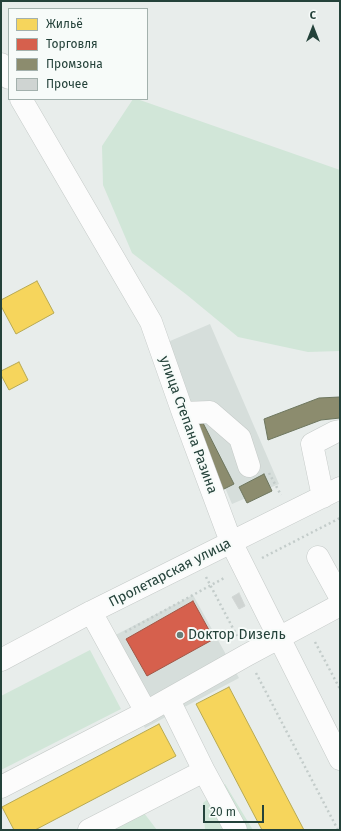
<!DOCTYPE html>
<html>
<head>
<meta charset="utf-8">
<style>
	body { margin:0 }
	#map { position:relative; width:341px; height:831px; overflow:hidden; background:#e8edeb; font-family:"Fira Sans",sans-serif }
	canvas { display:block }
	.frame { position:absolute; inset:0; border:2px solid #24423a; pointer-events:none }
	.legend { position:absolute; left:8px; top:8px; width:140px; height:92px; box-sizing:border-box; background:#f7fbf9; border:1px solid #a3b1ad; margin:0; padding:5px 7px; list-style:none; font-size:12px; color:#24423a }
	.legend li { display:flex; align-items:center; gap:8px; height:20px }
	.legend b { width:20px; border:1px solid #a3b1ad }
	.north { position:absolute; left:293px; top:8px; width:40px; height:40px; -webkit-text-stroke:3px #f7fbf9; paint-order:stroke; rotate:0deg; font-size:11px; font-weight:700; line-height:16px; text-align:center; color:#24423a }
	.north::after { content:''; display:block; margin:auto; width:14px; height:18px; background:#24423a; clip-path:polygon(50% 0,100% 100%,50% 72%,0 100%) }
	.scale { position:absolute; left:203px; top:805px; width:61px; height:18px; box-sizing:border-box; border:2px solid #24423a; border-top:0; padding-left:5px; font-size:12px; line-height:14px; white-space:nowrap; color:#24423a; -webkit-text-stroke:3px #f7fbf9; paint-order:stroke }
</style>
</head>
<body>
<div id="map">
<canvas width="341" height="831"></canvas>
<div class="frame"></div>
<ul class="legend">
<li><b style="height:11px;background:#f6d55c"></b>Жильё</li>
<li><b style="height:11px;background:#d6604d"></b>Торговля</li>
<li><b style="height:11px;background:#8c8c6e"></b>Промзона</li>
<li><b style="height:11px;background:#cfd4d2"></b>Прочее</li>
</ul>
<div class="north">С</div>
<div class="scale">20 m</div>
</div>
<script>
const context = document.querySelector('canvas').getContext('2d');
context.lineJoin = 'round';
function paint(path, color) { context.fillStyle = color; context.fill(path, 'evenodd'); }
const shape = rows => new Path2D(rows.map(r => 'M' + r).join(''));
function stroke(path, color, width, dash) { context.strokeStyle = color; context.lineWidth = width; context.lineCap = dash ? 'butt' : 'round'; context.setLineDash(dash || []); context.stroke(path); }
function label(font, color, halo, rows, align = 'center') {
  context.font = font + ' "Fira Sans",sans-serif'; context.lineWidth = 4; context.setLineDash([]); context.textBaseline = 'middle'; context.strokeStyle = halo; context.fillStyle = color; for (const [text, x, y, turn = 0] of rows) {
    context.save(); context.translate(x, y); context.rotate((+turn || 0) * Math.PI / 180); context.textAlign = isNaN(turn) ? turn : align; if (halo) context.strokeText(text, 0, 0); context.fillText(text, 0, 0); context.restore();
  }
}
paint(shape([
	[210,324,279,484,232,504,163,344],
	[193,595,239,678,145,728,100,643]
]), '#d6dedb');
paint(shape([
	[133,99,137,99,340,170,340,351,308,352,238,337,187,295,132,253,103,185,102,146],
	[90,650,121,709,1,770,1,696],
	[225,784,253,830,205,830,203,803],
	[144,813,157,830,109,830]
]), '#d1e6d8');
const homes = shape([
	[37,281,54,313,16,334,1,306,1,300,37,281],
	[19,362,28,380,9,390,1,375,1,371,19,362],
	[229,687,304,830,262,830,196,704,229,687],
	[159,724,176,756,35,830,14,830,2,807,159,724]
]);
paint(homes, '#f6d55c');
stroke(homes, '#b7a952', 1);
const shops = shape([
	[193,601,214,639,147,676,126,639,193,601]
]);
paint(shops, '#d6604d');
stroke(shops, '#a15747', 1);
const industry = shape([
	[340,397,340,418,321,420,268,440,264,419,319,398,340,397],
	[203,423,234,484,222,490,191,429,203,423],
	[264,474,272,491,247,503,239,487,264,474]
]);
paint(industry, '#8c8c6e');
stroke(industry, '#6d765e', 1);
const building = shape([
	[239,593,245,606,239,609,232,597,239,593]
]);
paint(building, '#cfd4d2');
stroke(building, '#d1d6d4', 1);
const minor = shape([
	[1,64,9,78],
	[21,99,151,322,183,413,231,542,340,759],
	[183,413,210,412,240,438,249,466],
	[323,497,312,444,335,432,340,431],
	[318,557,340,597],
	[91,612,146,712],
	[1,660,91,612,340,488],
	[169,700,204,771],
	[1,787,146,712,247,655,340,605],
	[89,830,204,771,236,830]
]);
stroke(minor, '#c5cac8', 23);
stroke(shape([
	[269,473,281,495],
	[262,558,340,518],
	[206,577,237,636],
	[125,632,226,577],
	[315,642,340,689],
	[256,673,338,830]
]), '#c3ccca', 2.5, [2, 3]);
stroke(minor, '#fcfcfc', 22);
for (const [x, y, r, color] of [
	[180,635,4,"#697e78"]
]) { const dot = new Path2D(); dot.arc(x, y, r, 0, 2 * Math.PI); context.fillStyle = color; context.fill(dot); stroke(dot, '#f7fbf9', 1.5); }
label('14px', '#24423a', '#f7fbf9', [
	["улица Степана Разина",188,425,70],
	["Пролетарская улица",170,573,-27]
]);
label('14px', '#24423a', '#f7fbf9', [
	["Dоктор Dизель",188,635]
], 'left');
</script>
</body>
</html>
